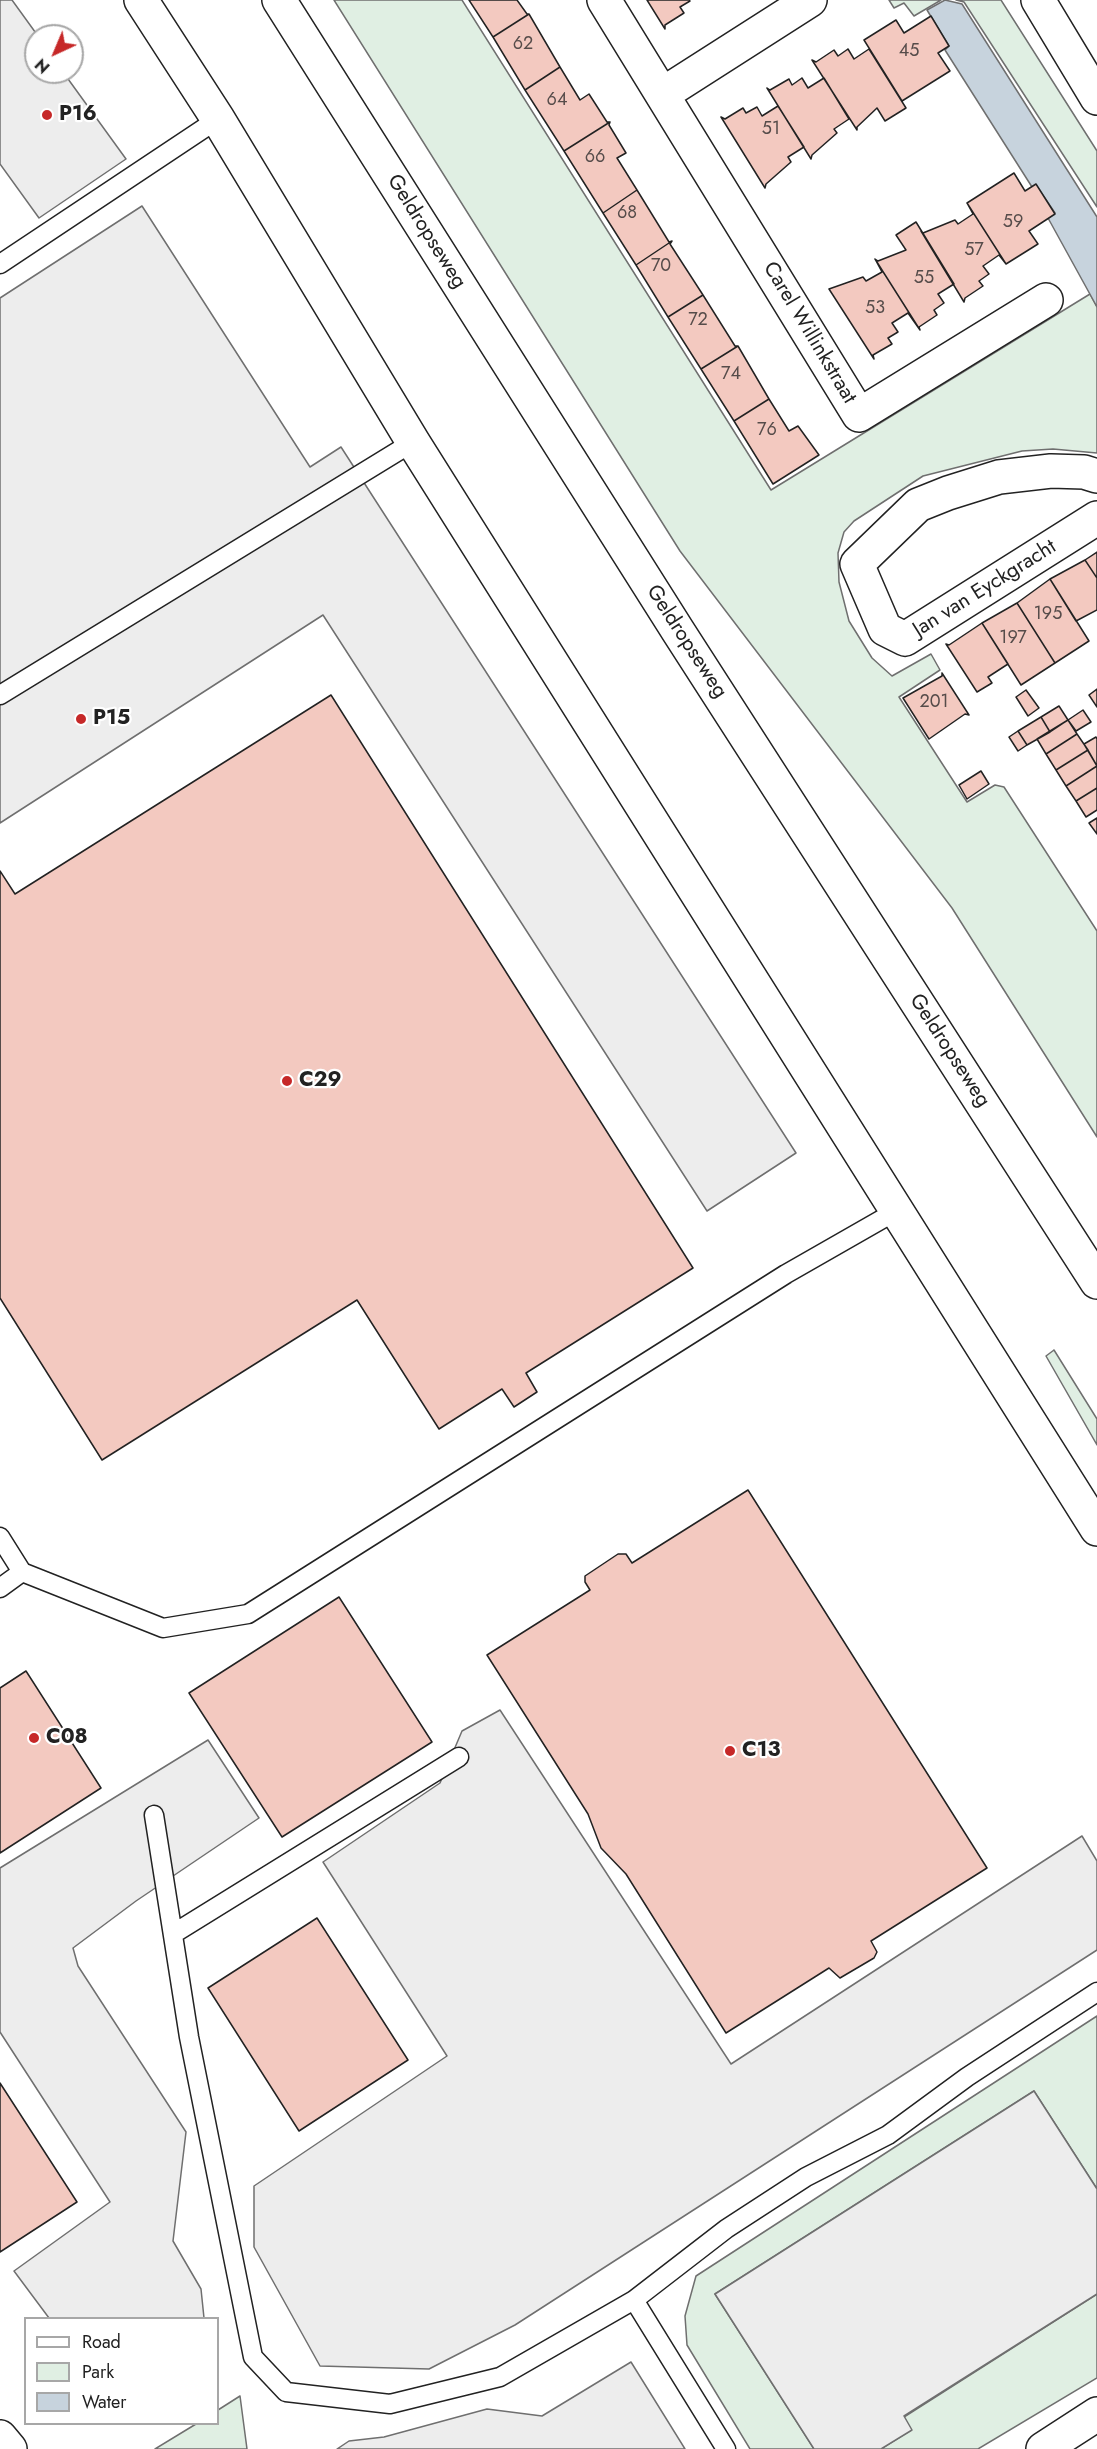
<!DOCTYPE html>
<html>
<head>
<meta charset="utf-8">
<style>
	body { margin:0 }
	#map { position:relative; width:1097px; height:2449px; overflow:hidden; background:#fff; font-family:Jost,sans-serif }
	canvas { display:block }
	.legend { position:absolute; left:24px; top:2317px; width:195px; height:108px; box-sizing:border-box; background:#fff; border:2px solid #a7a7a7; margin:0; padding:8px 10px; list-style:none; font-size:18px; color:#222 }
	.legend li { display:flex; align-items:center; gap:12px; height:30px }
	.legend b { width:30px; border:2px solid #a7a7a7 }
	.north { position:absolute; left:24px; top:24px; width:60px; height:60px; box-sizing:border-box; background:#fff; border:2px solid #a7a7a7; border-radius:50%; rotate:224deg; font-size:16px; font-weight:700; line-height:24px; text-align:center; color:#222 }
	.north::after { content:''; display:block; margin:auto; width:21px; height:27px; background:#c62828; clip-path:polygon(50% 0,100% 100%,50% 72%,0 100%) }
</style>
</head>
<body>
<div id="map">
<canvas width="1097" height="2449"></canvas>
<ul class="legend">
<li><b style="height:8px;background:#fff"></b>Road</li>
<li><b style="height:16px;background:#e0efe3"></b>Park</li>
<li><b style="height:16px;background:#c7d3dd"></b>Water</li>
</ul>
<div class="north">N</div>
</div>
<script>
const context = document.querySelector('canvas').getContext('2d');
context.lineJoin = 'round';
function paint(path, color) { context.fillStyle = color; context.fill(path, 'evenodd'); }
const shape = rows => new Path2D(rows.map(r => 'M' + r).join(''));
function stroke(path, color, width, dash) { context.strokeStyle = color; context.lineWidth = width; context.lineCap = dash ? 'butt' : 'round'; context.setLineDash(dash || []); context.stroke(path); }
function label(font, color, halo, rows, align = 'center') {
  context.font = font + ' Jost,sans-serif'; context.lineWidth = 4.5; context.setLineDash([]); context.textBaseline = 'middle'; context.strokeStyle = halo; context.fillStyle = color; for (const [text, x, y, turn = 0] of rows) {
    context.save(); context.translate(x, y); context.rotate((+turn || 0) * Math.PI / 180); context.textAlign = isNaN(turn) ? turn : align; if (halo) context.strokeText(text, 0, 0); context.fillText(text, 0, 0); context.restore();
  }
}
const green = shape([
	[334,0,462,0,771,490,1090,294,1097,307,1097,453,1053,449,1022,451,923,476,854,521,844,532,838,553,839,582,849,621,872,658,892,676,931,654,940,670,899,697,967,802,995,785,1004,787,1097,931,1097,1137,952,908,680,551,334,0],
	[889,0,941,0,914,16,904,3,894,8,889,0],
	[956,0,1001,0,1097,151,1097,207,964,2,956,0],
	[1054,1350,1097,1419,1097,1445,1046,1356,1054,1350],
	[1097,2016,1097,2189,1034,2091,715,2294,814,2449,750,2449,687,2345,685,2316,696,2276,1097,2016],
	[1097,2294,1097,2378,978,2449,881,2449,911,2430,904,2417,1097,2294],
	[240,2396,247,2449,155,2449,196,2424,218,2424,218,2410,240,2396]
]);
paint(green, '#e0efe3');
stroke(green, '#6f6f6f', 1.5);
const parking = shape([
	[0,0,12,0,38,36,36,72,63,72,126,159,39,218,0,164,0,0],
	[142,206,310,467,341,447,796,1153,707,1211,323,615,0,823,0,298,142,206],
	[500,1710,731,2064,1082,1836,1097,1861,1097,1950,515,2325,429,2369,320,2366,254,2247,254,2186,447,2056,323,1862,440,1783,462,1731,500,1710],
	[208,1740,259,1818,136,1901,73,1948,78,1966,186,2132,173,2241,201,2289,204,2318,49,2318,14,2271,110,2202,0,2032,0,1868,208,1740],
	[1034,2091,1097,2189,1097,2294,904,2416,912,2430,881,2449,814,2449,715,2294,1034,2091],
	[631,2362,685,2449,337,2449,349,2441,384,2437,487,2409,542,2416,631,2362]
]);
paint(parking, '#ededed');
stroke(parking, '#6f6f6f', 1.5);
const water = shape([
	[945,0,962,4,1097,217,1097,307,1048,218,1055,213,1036,185,1032,187,945,50,949,46,927,10,945,0]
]);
paint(water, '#c7d3dd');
stroke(water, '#6f6f6f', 1.5);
const building = shape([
	[469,0,517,0,527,14,529,14,493,37,469,0],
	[647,0,689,0,690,1,680,7,684,13,665,25,665,29,647,0],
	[529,14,560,67,525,90,493,37,529,14],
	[931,16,949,46,938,53,950,71,902,101,864,40,896,20,904,33,931,16],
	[848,49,854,59,869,49,906,108,885,121,877,108,857,127,857,130,812,60,816,62,834,50,838,56,848,49],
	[560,67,580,100,589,94,607,122,610,122,564,151,525,90,560,67],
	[802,78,808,88,824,78,849,119,834,129,837,133,812,155,811,159,767,88,770,90,789,79,792,85,802,78],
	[778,106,804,147,788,157,791,162,766,184,765,188,721,117,725,119,743,108,746,113,757,107,762,116,778,106],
	[610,122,609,125,626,153,617,158,637,190,603,213,564,151,610,122],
	[1014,173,1025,191,1036,184,1055,214,1029,231,1038,244,1006,264,967,203,1014,173],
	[637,190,669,242,672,241,636,265,603,213,637,190],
	[967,203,1006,264,999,255,983,266,989,274,979,281,983,286,965,298,964,302,921,231,923,233,955,220,958,224,973,214,967,203],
	[916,222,954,284,938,294,944,303,934,310,937,315,919,327,920,330,875,259,878,261,906,250,896,235,916,222],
	[672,241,670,244,703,295,668,317,636,265,672,241],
	[875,259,920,330,908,313,892,323,898,332,888,338,892,344,873,355,874,359,829,289,863,277,866,281,882,272,875,259],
	[703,295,735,346,738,346,701,369,668,317,703,295],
	[738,346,769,399,734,421,701,369,738,346],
	[769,399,789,431,798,426,819,455,773,484,734,421,769,399],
	[1097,552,1097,578,1085,560,1097,552],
	[1085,560,1097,578,1097,610,1076,621,1050,579,1085,560],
	[1050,579,1089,641,1055,663,1017,603,1050,579],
	[1017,603,1055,663,1021,685,982,623,1017,603],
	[982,623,1008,664,988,677,992,683,977,692,946,644,949,645,982,623],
	[942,673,969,715,965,714,929,739,903,698,942,676,942,673],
	[1097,689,1097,707,1089,695,1097,689],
	[1026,690,1039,708,1028,716,1016,697,1026,690],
	[331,695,693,1268,526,1373,537,1392,514,1407,502,1389,439,1429,357,1300,102,1460,0,1298,0,871,15,894,331,695],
	[1059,706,1068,720,1050,732,1041,717,1059,706],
	[1083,710,1091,722,1076,731,1068,720,1083,710],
	[1041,717,1050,732,1027,745,1018,731,1041,717],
	[1068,720,1077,734,1046,754,1037,739,1068,720],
	[1018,731,1027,745,1018,751,1009,737,1018,731],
	[1077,734,1088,750,1056,770,1046,754,1077,734],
	[1096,737,1097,739,1097,766,1084,744,1096,737],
	[1088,750,1097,766,1066,786,1056,770,1088,750],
	[1097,766,1097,788,1076,801,1066,786,1097,766],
	[981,771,989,784,967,799,959,785,981,771],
	[1097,788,1097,810,1086,817,1076,801,1097,788],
	[1097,818,1097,834,1089,823,1097,818],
	[748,1490,987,1868,871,1941,877,1952,874,1958,840,1978,829,1968,726,2033,626,1874,601,1848,588,1814,487,1655,590,1590,585,1582,585,1576,618,1554,626,1554,632,1563,748,1490],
	[339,1597,432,1742,282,1837,189,1693,339,1597],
	[26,1671,101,1788,0,1853,0,1688,26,1671],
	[317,1918,408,2060,299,2131,208,1988,317,1918],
	[0,2083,77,2202,0,2252,0,2083]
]);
paint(building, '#f3c9c0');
stroke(building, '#222', 1.5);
const lane = shape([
	[0,264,218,119],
	[0,695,413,442],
	[0,1537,22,1572,163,1628,248,1614,786,1274,898,1210],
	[0,1588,22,1572],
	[154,1815,189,2037,253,2357,286,2392,390,2404,500,2377,634,2300,726,2229,806,2177,888,2135,967,2077,1097,1992],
	[173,1934,459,1757],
	[634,2300,726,2449]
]);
const street = shape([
	[141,0,218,119,413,442,1097,1529],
	[604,0,859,415,1046,300],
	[1038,0,1097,98],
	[663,94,810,0],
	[1097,476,1084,472,1051,471,999,477,948,493,918,505,857,564,885,629,905,639,1097,518],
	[0,2437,10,2449],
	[1043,2449,1097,2414]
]);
const secondary = shape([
	[279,0,678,631,1097,1282]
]);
stroke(lane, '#222', 21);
stroke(street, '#222', 36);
stroke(secondary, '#222', 36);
stroke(lane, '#fff', 18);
stroke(street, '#fff', 33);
stroke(secondary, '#fff', 33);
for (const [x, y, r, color] of [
	[47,115,6,"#c62828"],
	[81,719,6,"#c62828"],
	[287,1081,6,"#c62828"],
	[34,1738,6,"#c62828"],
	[730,1751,6,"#c62828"]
]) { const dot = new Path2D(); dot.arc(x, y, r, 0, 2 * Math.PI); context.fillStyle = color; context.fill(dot); stroke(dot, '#fff', 2); }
label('18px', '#564c4a', null, [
	["62",523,45],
	["45",909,52],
	["64",557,101],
	["51",771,130],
	["66",595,158],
	["68",627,214],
	["59",1013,223],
	["57",974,251],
	["70",661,267],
	["55",924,279],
	["53",875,309],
	["72",698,321],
	["74",731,375],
	["76",767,431],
	["195",1048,615],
	["197",1013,639],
	["201",934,703]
]);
label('bold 21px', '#222', '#fff', [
	["P16",59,115],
	["P15",93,719],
	["C29",299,1081],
	["C08",46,1738],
	["C13",742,1751]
], 'left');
label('21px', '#222', '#fff', [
	["Geldropseweg",426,232,58],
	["Carel Willinkstraat",809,333,59],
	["Jan van Eyckgracht",985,589,-32],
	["Geldropseweg",686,642,57],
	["Geldropseweg",949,1051,57]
]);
</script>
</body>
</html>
